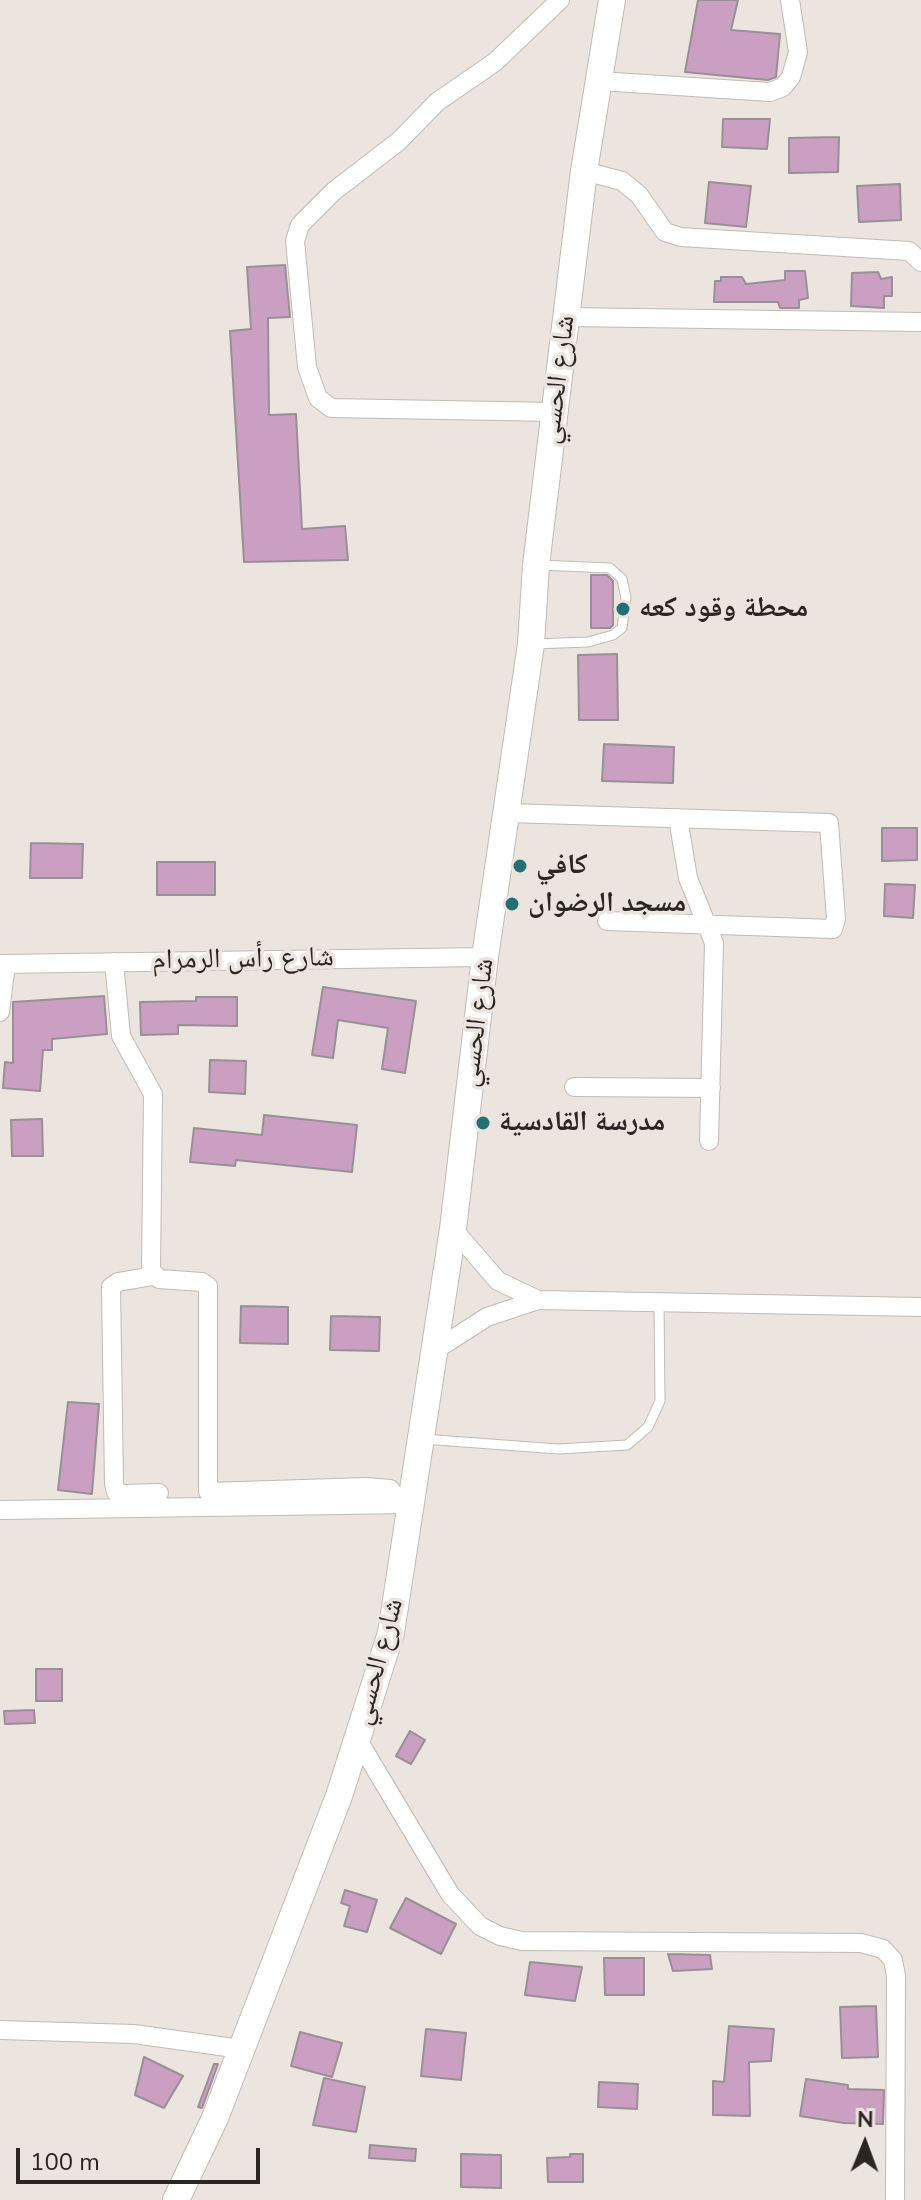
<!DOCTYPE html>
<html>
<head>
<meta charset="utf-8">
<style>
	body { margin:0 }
	#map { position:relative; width:921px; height:2200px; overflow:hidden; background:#ece4df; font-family:"Nunito Sans",sans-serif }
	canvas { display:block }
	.north { position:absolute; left:825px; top:2104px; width:80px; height:80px; -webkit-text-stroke:6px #ece4df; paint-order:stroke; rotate:1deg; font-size:22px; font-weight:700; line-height:32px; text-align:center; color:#292624 }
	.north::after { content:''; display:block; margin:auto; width:28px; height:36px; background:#292624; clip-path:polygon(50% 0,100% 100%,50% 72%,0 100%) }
	.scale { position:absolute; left:16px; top:2148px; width:244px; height:36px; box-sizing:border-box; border:4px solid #292624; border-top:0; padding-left:10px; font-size:24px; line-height:28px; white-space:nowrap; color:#292624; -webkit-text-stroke:6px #ece4df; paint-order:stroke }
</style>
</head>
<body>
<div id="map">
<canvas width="921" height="2200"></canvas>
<div class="north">N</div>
<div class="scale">100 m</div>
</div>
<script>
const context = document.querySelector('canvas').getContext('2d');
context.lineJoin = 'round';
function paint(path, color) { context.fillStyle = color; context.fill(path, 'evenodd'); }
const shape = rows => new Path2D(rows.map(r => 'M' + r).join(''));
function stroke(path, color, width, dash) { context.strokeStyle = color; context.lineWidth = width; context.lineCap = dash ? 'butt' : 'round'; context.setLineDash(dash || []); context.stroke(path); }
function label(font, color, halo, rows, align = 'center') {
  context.font = font + ' "Nunito Sans","Noto Naskh Arabic",sans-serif'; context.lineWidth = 7; context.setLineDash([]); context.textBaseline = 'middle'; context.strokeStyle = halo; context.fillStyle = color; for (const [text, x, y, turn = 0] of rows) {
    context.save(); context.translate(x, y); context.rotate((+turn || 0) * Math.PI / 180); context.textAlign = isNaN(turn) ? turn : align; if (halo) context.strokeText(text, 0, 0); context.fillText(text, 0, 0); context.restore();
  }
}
const building = shape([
	[698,0,738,0,731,30,780,34,776,77,768,80,685,72,698,0],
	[723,119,770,119,767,149,722,147,723,119],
	[839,137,838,172,789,173,789,138,839,137],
	[709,182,751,186,746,227,705,223,709,182],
	[900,184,901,220,859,222,857,186,900,184],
	[285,265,290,317,268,318,269,415,296,414,302,529,345,526,348,560,244,562,230,331,251,329,247,267,285,265],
	[785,271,805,271,808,298,799,300,799,308,780,308,778,302,714,302,715,281,721,281,721,277,742,277,746,284,785,280,785,271],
	[878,272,881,279,892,277,892,296,884,296,884,308,851,306,852,273,878,272],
	[591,575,607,575,613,581,613,625,610,628,591,628,591,575],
	[617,654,618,720,579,720,578,655,617,654],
	[604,744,674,747,673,783,602,781,604,744],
	[882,828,917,828,917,860,882,861,882,828],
	[31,843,83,844,82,878,30,878,31,843],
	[157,862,215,862,215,895,157,895,157,862],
	[885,884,915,885,913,918,884,916,885,884],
	[323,987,416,1001,405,1073,382,1069,388,1028,338,1020,333,1058,312,1055,323,987],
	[104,996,107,1034,52,1039,52,1050,43,1050,40,1091,3,1088,5,1062,13,1063,13,1002,104,996],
	[196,997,237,997,237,1026,178,1025,178,1034,141,1035,140,1002,196,1001,196,997],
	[210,1060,246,1061,245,1094,209,1092,210,1060],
	[264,1115,357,1125,352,1172,236,1160,235,1166,190,1162,194,1128,262,1135,264,1115],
	[42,1119,43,1156,12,1156,11,1120,42,1119],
	[241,1306,288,1307,288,1344,240,1343,241,1306],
	[331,1316,380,1317,379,1351,330,1350,331,1316],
	[68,1402,99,1404,92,1494,58,1490,68,1402],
	[36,1669,62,1669,62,1701,36,1701,36,1669],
	[34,1710,35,1723,5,1724,4,1711,34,1710],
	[410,1731,425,1740,411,1764,396,1756,410,1731],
	[345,1890,377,1900,367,1932,344,1926,350,1906,341,1903,345,1890],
	[406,1898,456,1924,441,1954,390,1928,406,1898],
	[668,1954,710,1955,712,1969,673,1971,668,1954],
	[604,1958,644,1958,644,1995,605,1995,604,1958],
	[530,1962,582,1967,575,2001,525,1995,530,1962],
	[876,2006,878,2057,842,2058,840,2007,876,2006],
	[729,2026,774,2029,771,2061,749,2062,750,2116,713,2115,713,2081,724,2082,729,2026],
	[426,2029,466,2033,461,2080,421,2076,426,2029],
	[300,2032,342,2043,332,2077,291,2066,300,2032],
	[144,2057,183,2076,164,2108,135,2095,144,2057],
	[214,2064,218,2064,202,2108,198,2107,214,2064],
	[324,2078,365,2087,356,2132,313,2125,324,2078],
	[806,2079,848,2085,848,2089,884,2090,883,2124,844,2123,800,2116,806,2079],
	[599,2082,638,2084,637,2109,598,2107,599,2082],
	[370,2145,416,2149,415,2161,369,2158,370,2145],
	[461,2154,501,2155,501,2188,461,2187,461,2154],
	[570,2154,583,2154,583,2182,548,2182,547,2158,570,2157,570,2154]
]);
paint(building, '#cb9fc2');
stroke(building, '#979095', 2);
const lane = shape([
	[534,644,588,642,613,635,622,628,626,598,622,579,610,568,539,565],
	[423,1439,558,1449,627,1445,648,1427,660,1401,659,1302]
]);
const street = shape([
	[599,81,770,92,783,87,791,77,798,52,790,0],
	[584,171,622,181,639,195,665,232,681,237,909,251,921,262],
	[567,317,921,322],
	[555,412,331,408,318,398,307,367,295,241,300,225,334,191,399,141,437,102,495,62,560,0],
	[508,813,829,823,836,919,833,929,607,921],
	[678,818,688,878,714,943,709,1141],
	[114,962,121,1036,153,1094,151,1270,159,1279,202,1282,208,1286,208,1492,366,1487,390,1489,401,1503],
	[0,964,485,957],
	[0,1012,6,964],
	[574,1087,711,1088],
	[453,1229,498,1281,538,1300],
	[153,1276,118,1282,111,1287,114,1484,116,1492,122,1494,159,1493],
	[437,1349,487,1317,538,1300,921,1307],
	[0,1510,409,1504],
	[358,1740,450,1894,480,1926,500,1936,522,1941,861,1943,883,1949,893,1960,896,1976,895,2200],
	[0,2030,134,2034,241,2049]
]);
const secondary = shape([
	[176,2200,215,2118,339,1796,391,1633,453,1229,485,957,531,644,536,565,584,171,612,0]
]);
stroke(lane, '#c2bab5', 11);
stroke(street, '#c2bab5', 20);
stroke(secondary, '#c2bab5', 28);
stroke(lane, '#fff', 9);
stroke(street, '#fff', 18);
stroke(secondary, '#fff', 26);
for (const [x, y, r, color] of [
	[623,609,8,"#246f75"],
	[520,866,8,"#246f75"],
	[512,904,8,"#246f75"],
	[483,1123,8,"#246f75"]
]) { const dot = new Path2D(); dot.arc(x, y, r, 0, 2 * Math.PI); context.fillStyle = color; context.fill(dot); stroke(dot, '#ece4df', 3); }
label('28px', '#292624', '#ece4df', [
	["شارع الحسي",559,380,-83],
	["شارع رأس الرمرام",243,960,-1],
	["شارع الحسي",478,1023,-83],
	["شارع الحسي",379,1662,-75]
]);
label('bold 28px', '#292624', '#ece4df', [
	["محطة وقود كعه",639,609],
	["كافي",536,866],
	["مسجد الرضوان",528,904],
	["مدرسة القادسية",499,1123]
], 'left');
</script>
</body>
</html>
